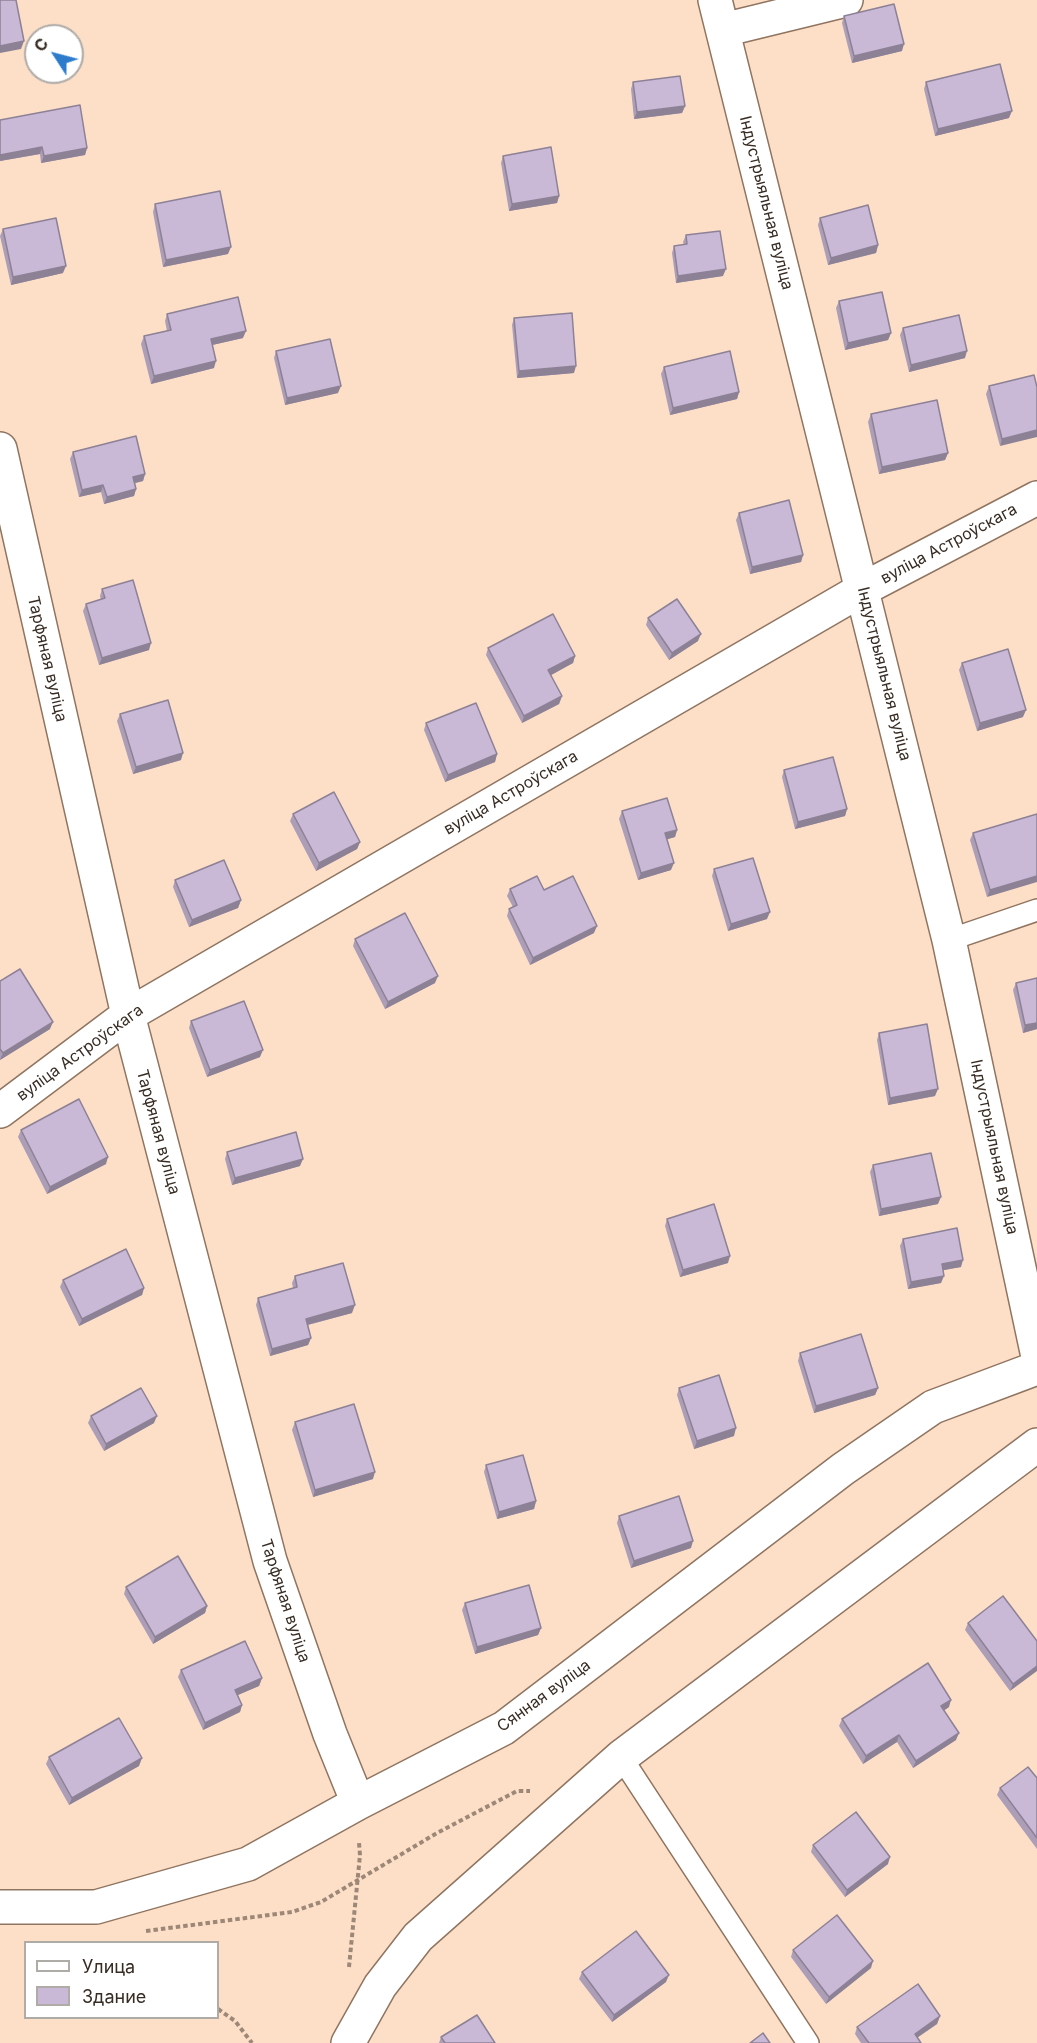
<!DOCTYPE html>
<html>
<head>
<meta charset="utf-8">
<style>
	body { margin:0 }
	#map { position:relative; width:1037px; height:2043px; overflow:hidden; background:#fddfc8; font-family:Inter,sans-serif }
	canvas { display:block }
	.legend { position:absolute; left:24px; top:1941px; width:195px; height:78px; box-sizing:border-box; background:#fff; border:2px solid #afaba7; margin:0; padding:8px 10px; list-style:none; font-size:18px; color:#372c23 }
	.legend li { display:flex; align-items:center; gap:12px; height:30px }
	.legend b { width:30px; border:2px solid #afaba7 }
	.north { position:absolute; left:24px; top:24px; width:60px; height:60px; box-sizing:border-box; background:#fff; border:2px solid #afaba7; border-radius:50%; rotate:306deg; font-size:16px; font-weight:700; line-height:24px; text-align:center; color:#372c23 }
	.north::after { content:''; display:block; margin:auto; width:21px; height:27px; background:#2d7ccc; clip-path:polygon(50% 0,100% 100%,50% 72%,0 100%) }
</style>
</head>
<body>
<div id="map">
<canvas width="1037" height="2043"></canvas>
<ul class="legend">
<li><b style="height:8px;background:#fff"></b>Улица</li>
<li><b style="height:16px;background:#c9b8d6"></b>Здание</li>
</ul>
<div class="north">С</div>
</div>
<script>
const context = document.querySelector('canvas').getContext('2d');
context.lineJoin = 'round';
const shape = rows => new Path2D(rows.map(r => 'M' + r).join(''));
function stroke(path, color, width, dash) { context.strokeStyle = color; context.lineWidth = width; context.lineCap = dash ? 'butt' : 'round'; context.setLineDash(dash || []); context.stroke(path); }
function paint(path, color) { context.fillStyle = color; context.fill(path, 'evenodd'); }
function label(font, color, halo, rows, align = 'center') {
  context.font = font + ' Inter,sans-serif'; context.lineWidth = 6; context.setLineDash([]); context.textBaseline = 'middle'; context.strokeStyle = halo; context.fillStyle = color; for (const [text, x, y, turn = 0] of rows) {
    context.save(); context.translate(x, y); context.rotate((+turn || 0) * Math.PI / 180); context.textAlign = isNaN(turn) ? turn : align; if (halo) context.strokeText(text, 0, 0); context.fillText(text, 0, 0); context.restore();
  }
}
const lane = shape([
	[949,940,1037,910],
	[621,1757,808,2043]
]);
const street = shape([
	[715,0,949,940,1037,1352],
	[723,30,846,0],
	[0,449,128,1015,270,1561,330,1734,358,1803],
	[0,1111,128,1015,863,589,1037,498],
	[0,1907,96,1907,248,1864,358,1803,504,1728,843,1469,933,1407,1037,1368],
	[348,2043,380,1986,418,1937,621,1757,1037,1445]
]);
stroke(lane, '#8f7460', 24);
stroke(street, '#8f7460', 36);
stroke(shape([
	[146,1931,292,1912,321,1902,437,1833,517,1791,530,1791],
	[349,1967,360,1855,359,1843],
	[218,2009,235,2021,252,2043]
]), '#9d8878', 4, [4.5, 3]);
stroke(lane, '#fff', 21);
stroke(street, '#fff', 33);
paint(shape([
	[844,16,902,51,852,63,842,23],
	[633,82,685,106,682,113,634,119,631,89],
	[926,82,1009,118,935,136,924,89],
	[0,120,87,148,85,155,41,163,40,154,0,161],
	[503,156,559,196,557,203,509,211,501,163],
	[155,204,228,254,163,267,153,212],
	[820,218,878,245,876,253,828,265,818,225],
	[3,229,63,273,11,285,0,236],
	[686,235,723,276,676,283,672,253,674,246,684,245,683,242],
	[839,301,891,333,888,340,845,350,836,308],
	[167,314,243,338,212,345,214,368,151,384,141,344,144,336,167,331,165,321],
	[514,318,574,373,517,378,512,325],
	[903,328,965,358,909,372,900,335],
	[276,351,338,393,285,405,274,358],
	[664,367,739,392,737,399,670,415,661,374],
	[1034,375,1000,446,986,394,989,386],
	[871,414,948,453,945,460,879,474,868,422],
	[73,452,145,474,143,481,135,483,136,489,134,496,104,504,101,492,79,497,70,459],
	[739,513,803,555,801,562,750,574,736,520],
	[102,589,149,650,99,665,83,611,86,604,101,600,100,596],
	[648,618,698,641,669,660,646,625],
	[488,648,575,656,573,663,550,675,562,696,559,704,522,723,486,655],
	[962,663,1023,717,977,731,959,670],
	[120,714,181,760,133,774,117,721],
	[426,723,497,754,495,762,445,782,424,730],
	[784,770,847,809,845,816,795,829,782,777],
	[622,811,677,830,675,837,666,839,671,870,638,880,619,819],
	[293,814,360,842,357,849,316,871,290,821],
	[1037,814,987,897,970,840,973,833],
	[714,869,767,919,728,931,712,876],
	[175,880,241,900,238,908,189,927,173,887],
	[510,889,544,890,594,933,530,965,507,916,509,909,513,907,507,896],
	[355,939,435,983,385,1009,353,946],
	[0,981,50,1029,0,1060],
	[1016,983,1037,1029,1023,1033,1013,990],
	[191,1021,260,1057,207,1077,189,1028],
	[879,1033,935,1096,888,1105,877,1040],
	[21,1130,106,1164,47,1194,18,1137],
	[227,1152,300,1166,232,1185,225,1159],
	[873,1165,938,1204,879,1216,870,1172],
	[667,1219,728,1263,680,1277,665,1226],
	[903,1239,961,1267,943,1270,941,1283,908,1289,900,1246],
	[295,1276,352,1313,308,1325,311,1338,308,1345,270,1356,256,1305,258,1298,293,1288,292,1283],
	[63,1280,144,1288,142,1295,79,1326,60,1287],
	[800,1353,878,1388,875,1395,814,1413,798,1361],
	[679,1388,734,1436,694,1449,677,1395],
	[91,1416,154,1423,104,1451,88,1423],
	[295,1422,373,1479,313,1497,292,1430],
	[486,1465,536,1501,534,1509,497,1519,484,1472],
	[619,1516,691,1548,631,1568,617,1523],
	[126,1587,207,1606,205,1613,153,1644,124,1594],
	[465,1603,541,1628,538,1635,475,1654,462,1610],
	[968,1623,1037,1641,1010,1691,965,1630],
	[181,1670,262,1678,259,1686,238,1695,242,1705,240,1712,203,1730,178,1677],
	[949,1707,944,1710,956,1740,913,1768,897,1742,863,1764,839,1726,842,1719],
	[49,1757,139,1766,69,1805,46,1764],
	[1037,1778,1037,1849,997,1795,1000,1788],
	[813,1845,888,1864,845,1897,811,1852],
	[793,1950,871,1968,826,2004,791,1957],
	[582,1972,666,1982,612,2022,579,1979],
	[940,2016,937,2024,917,2038,921,2043,861,2043,855,2034,857,2027],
	[441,2037,495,2043,439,2043]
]), '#ad9eb8');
paint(shape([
	[24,41,21,49,0,53,0,46],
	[904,44,902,51,852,63,854,56],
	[685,106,682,113,634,119,637,112],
	[1012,111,1009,118,935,136,938,129],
	[42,147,40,154,0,161,0,155],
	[87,148,85,155,41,163,44,156],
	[559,196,557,203,509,211,512,204],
	[878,245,876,253,828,265,831,258],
	[231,247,228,254,163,267,166,260],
	[66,266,63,273,11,285,13,277],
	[726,269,723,276,676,283,678,276],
	[246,331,243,338,208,346,211,339],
	[891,333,888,340,845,350,848,343],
	[967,351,965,358,909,372,911,365],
	[216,361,214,368,151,384,154,376],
	[576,366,574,373,517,378,519,371],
	[341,386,338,393,285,405,287,398],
	[739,392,737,399,670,415,673,408],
	[1037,430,1037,437,1000,446,1002,439],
	[948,453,945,460,879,474,882,467],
	[145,474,143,481,131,484,133,477],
	[103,485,101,492,79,497,82,490],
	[136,489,134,496,104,504,107,497],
	[803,555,801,562,750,574,752,567],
	[701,634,698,641,669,660,672,653],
	[151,643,149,650,99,665,102,658],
	[575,656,573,663,546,678,548,670],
	[562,696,559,704,522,723,524,716],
	[1026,710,1023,717,977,731,980,723],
	[183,753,181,760,133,774,136,767],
	[497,754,495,762,445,782,448,775],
	[847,809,845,816,795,829,798,822],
	[677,830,675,837,662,841,665,833],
	[360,842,357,849,316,871,319,863],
	[674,863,671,870,638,880,641,873],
	[1037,876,1037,882,987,897,990,890],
	[241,900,238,908,189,927,192,920],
	[770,912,767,919,728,931,731,924],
	[597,926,594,933,530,965,533,958],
	[438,976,435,983,385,1009,388,1002],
	[53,1022,50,1029,0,1060,3,1053],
	[1037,1023,1037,1029,1023,1033,1025,1025],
	[263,1050,260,1057,207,1077,210,1070],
	[938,1089,935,1096,888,1105,890,1098],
	[108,1157,106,1164,47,1194,50,1187],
	[303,1159,300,1166,232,1185,235,1178],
	[941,1197,938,1204,879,1216,881,1209],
	[730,1256,728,1263,680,1277,683,1270],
	[963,1260,961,1267,939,1271,942,1264],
	[944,1276,941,1283,908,1289,911,1282],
	[144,1288,142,1295,79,1326,82,1319],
	[355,1305,352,1313,303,1326,306,1319],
	[311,1338,308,1345,270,1356,272,1349],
	[878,1388,875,1395,814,1413,816,1406],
	[157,1416,154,1423,104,1451,106,1444],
	[736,1428,734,1436,694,1449,697,1441],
	[375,1472,373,1479,313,1497,315,1490],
	[536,1501,534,1509,497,1519,499,1512],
	[693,1541,691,1548,631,1568,634,1561],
	[207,1606,205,1613,153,1644,155,1637],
	[541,1628,538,1635,475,1654,477,1647],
	[1037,1666,1037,1671,1010,1691,1013,1684],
	[262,1678,259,1686,233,1697,235,1690],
	[951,1700,949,1707,939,1714,941,1706],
	[242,1705,240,1712,203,1730,205,1723],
	[959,1733,956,1740,913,1768,916,1761],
	[899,1735,897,1742,863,1764,866,1756],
	[142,1758,139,1766,69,1805,72,1798],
	[890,1857,888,1864,845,1897,847,1890],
	[873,1961,871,1968,826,2004,829,1997],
	[669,1975,666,1982,612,2022,614,2015],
	[940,2016,937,2024,912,2041,915,2034]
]), '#8d8196');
const building = shape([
	[0,0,16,0,24,41,0,46,0,0],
	[894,4,904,44,854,56,844,16,894,4],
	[1000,64,1012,111,938,129,926,82,1000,64],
	[680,76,685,106,637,112,633,82,680,76],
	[80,105,87,148,44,156,42,147,0,155,0,120,80,105],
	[551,147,559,196,512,204,503,156,551,147],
	[220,191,231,247,166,260,155,204,220,191],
	[868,205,878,245,831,258,820,218,868,205],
	[56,218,66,266,13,277,3,229,56,218],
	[720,231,726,269,678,276,674,246,687,244,686,235,720,231],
	[882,292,891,333,848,343,839,301,882,292],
	[238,297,246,331,211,339,216,361,154,376,144,336,171,330,167,314,238,297],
	[572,313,576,366,519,371,514,318,572,313],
	[959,315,967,351,911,365,903,328,959,315],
	[330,339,341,386,287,398,276,351,330,339],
	[730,351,739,392,673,408,664,367,730,351],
	[1034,375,1037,387,1037,430,1002,439,989,386,1034,375],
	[937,400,948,453,882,467,871,414,937,400],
	[136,436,145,474,133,477,136,489,107,497,103,485,82,490,73,452,136,436],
	[789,500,803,555,752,567,739,513,789,500],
	[133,580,151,643,102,658,86,604,105,598,102,589,133,580],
	[677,599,701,634,672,653,648,618,677,599],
	[553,614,575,656,548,670,562,696,524,716,488,648,553,614],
	[1008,649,1026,710,980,723,962,663,1008,649],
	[168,700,183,753,136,767,120,714,168,700],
	[476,703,497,754,448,775,426,723,476,703],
	[833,757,847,809,798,822,784,770,833,757],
	[334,792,360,842,319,863,293,814,334,792],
	[667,798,677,830,665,833,674,863,641,873,622,811,667,798],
	[1037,814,1037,876,990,890,973,833,1037,814],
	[753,858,770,912,731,924,714,869,753,858],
	[224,860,241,900,192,920,175,880,224,860],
	[537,876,544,890,573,876,597,926,533,958,509,909,517,905,510,889,537,876],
	[405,913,438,976,388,1002,355,939,405,913],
	[20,969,53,1022,3,1053,0,1049,0,981,20,969],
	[1037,978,1037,1023,1025,1025,1016,983,1037,978],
	[244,1001,263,1050,210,1070,191,1021,244,1001],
	[927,1024,938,1089,890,1098,879,1033,927,1024],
	[79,1099,108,1157,50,1187,21,1130,79,1099],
	[296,1132,303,1159,235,1178,227,1152,296,1132],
	[931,1153,941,1197,881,1209,873,1165,931,1153],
	[714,1204,730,1256,683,1270,667,1219,714,1204],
	[957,1228,963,1260,942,1264,944,1276,911,1282,903,1239,957,1228],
	[126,1249,144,1288,82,1319,63,1280,126,1249],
	[343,1263,355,1305,306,1319,311,1338,272,1349,258,1298,297,1287,295,1276,343,1263],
	[861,1334,878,1388,816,1406,800,1353,861,1334],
	[719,1375,736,1428,697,1441,679,1388,719,1375],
	[141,1388,157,1416,106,1444,91,1416,141,1388],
	[354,1404,375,1472,315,1490,295,1422,354,1404],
	[523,1455,536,1501,499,1512,486,1465,523,1455],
	[679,1496,693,1541,634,1561,619,1516,679,1496],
	[178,1556,207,1606,155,1637,126,1587,178,1556],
	[529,1585,541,1628,477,1647,465,1603,529,1585],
	[1003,1596,1037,1641,1037,1666,1013,1684,968,1623,1003,1596],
	[245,1641,262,1678,235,1690,242,1705,205,1723,181,1670,245,1641],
	[928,1663,951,1700,941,1706,959,1733,916,1761,899,1735,866,1756,842,1719,928,1663],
	[119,1718,142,1758,72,1798,49,1757,119,1718],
	[1028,1767,1037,1778,1037,1838,1000,1788,1028,1767],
	[856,1812,890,1857,847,1890,813,1845,856,1812],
	[837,1915,873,1961,829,1997,793,1950,837,1915],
	[636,1931,669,1975,614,2015,582,1972,636,1931],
	[918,1984,940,2016,915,2034,921,2043,869,2043,857,2027,918,1984],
	[477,2015,495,2043,445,2043,441,2037,477,2015],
	[763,2033,770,2043,750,2043,763,2033]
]);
paint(building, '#c9b8d6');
stroke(building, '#8d8196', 1.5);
label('16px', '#372c23', '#fff', [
	["Індустрыяльная вуліца",766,203,76],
	["вуліца Астроўскага",949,544,-28],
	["Тарфяная вуліца",47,659,77],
	["Індустрыяльная вуліца",884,674,76],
	["вуліца Астроўскага",511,793,-30],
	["вуліца Астроўскага",80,1053,-36],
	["Тарфяная вуліца",158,1132,75],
	["Індустрыяльная вуліца",994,1147,78],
	["Тарфяная вуліца",285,1601,72],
	["Сянная вуліца",544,1696,-36]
]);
</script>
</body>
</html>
